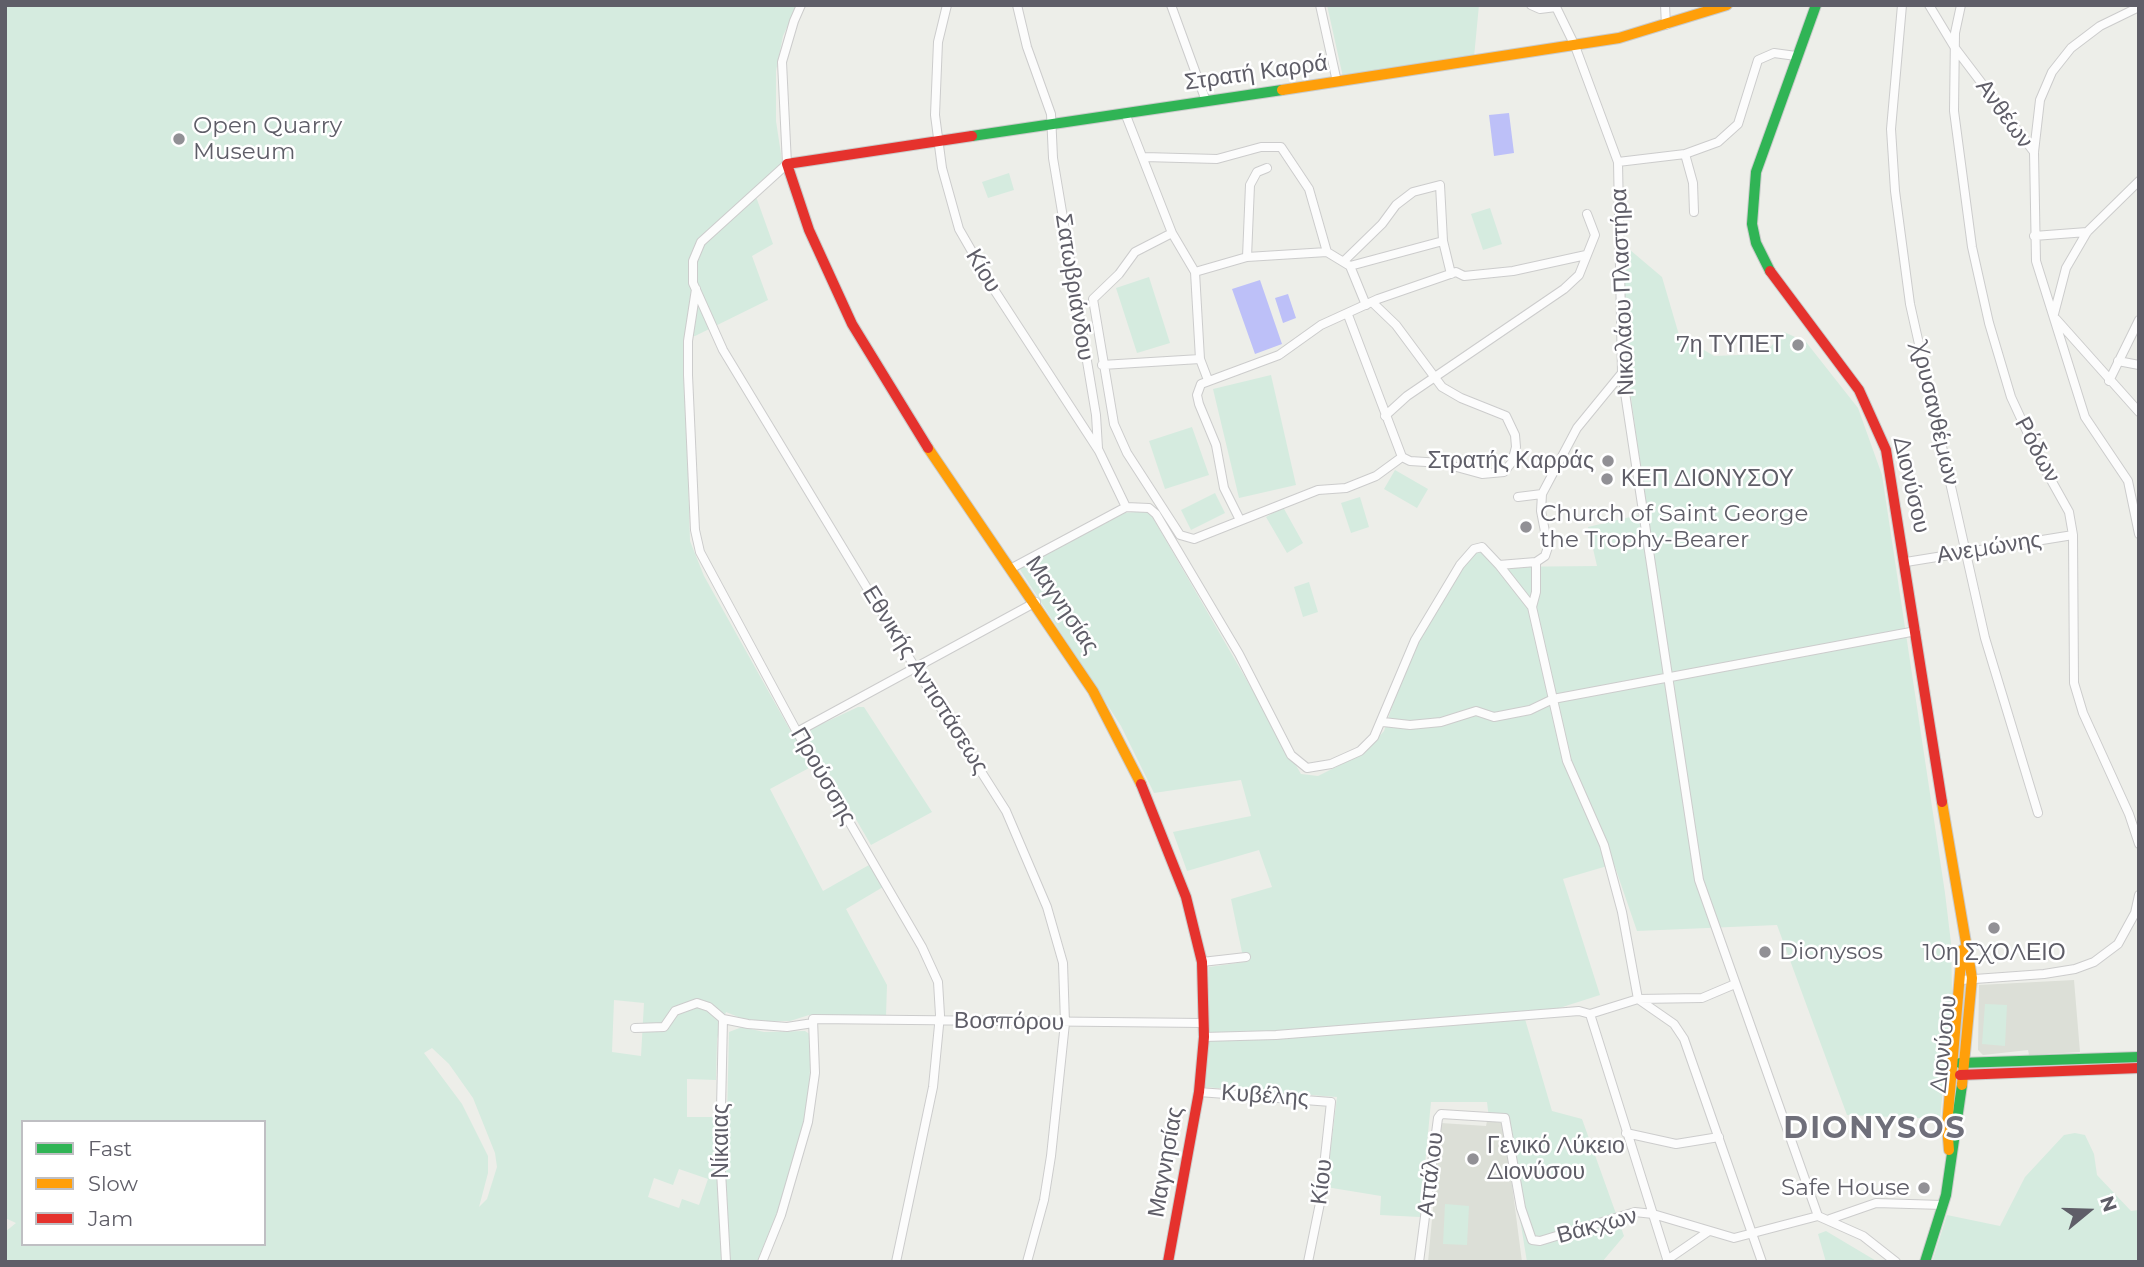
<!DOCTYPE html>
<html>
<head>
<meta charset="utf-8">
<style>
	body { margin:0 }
	#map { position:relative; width:2144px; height:1267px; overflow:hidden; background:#edeee9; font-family:Montserrat,sans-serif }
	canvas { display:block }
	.frame { position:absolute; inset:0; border:7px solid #5f5e68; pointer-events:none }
	.legend { position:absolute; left:21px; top:1120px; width:245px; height:126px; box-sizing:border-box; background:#fff; border:2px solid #bfbfc3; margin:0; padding:9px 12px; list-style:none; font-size:21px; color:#5f5e68 }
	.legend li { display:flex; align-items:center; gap:14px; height:35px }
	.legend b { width:35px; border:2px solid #bfbfc3 }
	.north { position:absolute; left:2053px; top:1176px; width:70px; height:70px; -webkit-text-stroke:5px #fff; paint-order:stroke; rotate:71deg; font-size:19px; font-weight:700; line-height:28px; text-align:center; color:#5f5e68 }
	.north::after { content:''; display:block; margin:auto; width:24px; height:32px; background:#5f5e68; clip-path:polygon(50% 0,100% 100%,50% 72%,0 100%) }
</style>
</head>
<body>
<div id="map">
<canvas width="2144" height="1267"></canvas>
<div class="frame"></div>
<ul class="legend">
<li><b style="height:9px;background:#30b455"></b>Fast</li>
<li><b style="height:9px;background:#ff9f0a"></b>Slow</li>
<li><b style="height:9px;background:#e5322d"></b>Jam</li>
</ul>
<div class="north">N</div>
</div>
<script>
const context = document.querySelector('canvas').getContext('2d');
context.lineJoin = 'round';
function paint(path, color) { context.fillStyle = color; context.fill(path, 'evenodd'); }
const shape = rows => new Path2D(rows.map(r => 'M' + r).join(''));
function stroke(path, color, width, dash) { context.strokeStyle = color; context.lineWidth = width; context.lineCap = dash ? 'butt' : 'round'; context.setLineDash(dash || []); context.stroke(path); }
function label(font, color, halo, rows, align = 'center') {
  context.font = font + ' Montserrat,sans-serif'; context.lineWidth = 5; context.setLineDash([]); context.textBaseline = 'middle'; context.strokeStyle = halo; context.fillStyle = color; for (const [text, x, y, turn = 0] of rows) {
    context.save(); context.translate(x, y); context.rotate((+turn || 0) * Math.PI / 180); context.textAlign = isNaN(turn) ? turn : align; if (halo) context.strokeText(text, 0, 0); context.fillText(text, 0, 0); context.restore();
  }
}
paint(shape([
	[2074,980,2080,1052,2029,1055,2028,1050,1983,1055,1978,1050,1979,985],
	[1487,1121,1504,1123,1522,1262,1428,1262,1441,1123,1486,1126]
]), '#dcdfd7');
paint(shape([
	[5,5,797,5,783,36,776,71,776,121,783,167,754,191,773,244,752,256,768,300,695,336,684,338,690,541,704,576,794,737,858,707,864,707,932,812,871,845,822,761,770,789,823,891,869,865,883,887,846,909,887,985,886,1016,809,1015,790,1021,767,1021,743,1019,726,1012,717,1039,716,1080,687,1079,687,1117,727,1117,729,1032,742,1027,764,1032,805,1031,811,1035,809,1100,799,1143,782,1201,757,1262,5,1262,5,1232,16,1223,5,1218],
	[614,1000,644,1003,641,1056,612,1052],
	[432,1048,449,1064,473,1098,495,1153,497,1167,487,1199,479,1207,488,1173,488,1156,462,1104,424,1053],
	[23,1122,264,1122,264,1244,23,1244],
	[679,1169,708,1179,699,1205,682,1199,679,1208,648,1197,654,1178,673,1185],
	[1327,5,1479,5,1474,57,1343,77],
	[1009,173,1014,190,988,198,982,182],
	[1490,208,1502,244,1483,250,1471,214],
	[1623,244,1662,277,1679,335,1714,356,1764,354,1784,332,1806,342,1858,408,1882,475,1945,893,1951,943,1952,994,1940,1119,1847,1115,1777,925,1637,931,1614,864,1563,879,1600,995,1525,1019,1552,1111,1582,1119,1624,1236,1602,1262,1527,1262,1504,1120,1489,1119,1487,1102,1431,1102,1420,1217,1380,1215,1381,1196,1326,1187,1337,1097,1204,1087,1209,967,1244,962,1231,899,1272,887,1259,850,1187,871,1173,832,1251,816,1241,780,1154,793,1121,726,1019,568,1121,513,1149,511,1301,774,1318,776,1350,760,1369,748,1384,731,1407,661,1432,612,1470,556,1480,549,1497,567,1597,566,1588,527,1647,513,1628,376],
	[1149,277,1170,343,1137,353,1116,288],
	[1271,375,1296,485,1239,498,1213,389],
	[1192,427,1209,475,1165,489,1149,441],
	[1395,470,1428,489,1417,508,1384,489],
	[1215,493,1225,513,1191,530,1181,510],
	[1360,497,1369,527,1351,533,1341,503],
	[1283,507,1303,543,1287,553,1266,517],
	[1309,582,1318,612,1303,617,1294,587],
	[1985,1004,2007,1005,2005,1046,1982,1044],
	[2075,1133,2085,1135,2094,1154,2097,1175,2131,1211,2139,1210,2139,1262,1932,1262,1947,1215,2000,1226,2025,1177,2064,1135],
	[1445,1204,1469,1206,1467,1245,1443,1244],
	[1826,1231,1878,1262,1826,1262,1818,1234]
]), '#d5ebdf');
paint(shape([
	[1509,113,1514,153,1494,156,1489,115],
	[1260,280,1282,344,1255,354,1232,289],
	[1288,294,1296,318,1283,323,1275,298]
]), '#bdc0f8');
const street = shape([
	[801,5,794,21,782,62,787,164,701,242,693,261,693,283,723,350,916,669,1006,811,1047,907,1063,963,1065,1023,1051,1156,1044,1200,1027,1262],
	[947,5,938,42,935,115,942,168,959,229,993,288,1099,451,1126,507],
	[1017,5,1027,47,1051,114,1053,158,1096,415,1098,448],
	[1171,5,1206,101],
	[1320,5,1337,82],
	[1531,5,1540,9,1556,7],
	[1555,5,1575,46,1618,162,1622,373,1699,880,1818,1216],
	[1665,5,1666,25],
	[1902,5,1891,129,1895,191,1910,304,1985,638,2038,813],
	[1929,5,1955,48,2034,152],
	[1961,5,1955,33,1954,111,1972,247,1989,323,2011,397,2041,462,2069,512,2073,535,2074,683,2083,713,2129,814,2139,844],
	[2139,7,2100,26,2071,48,2052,72,2040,100,2034,152,2036,261,2085,417,2128,481,2139,534],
	[1125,113,1172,233,1195,272,1200,359,1208,380],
	[1685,154,1693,183,1694,212],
	[1144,157,1217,159,1261,147,1281,147,1309,189,1327,252],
	[1618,162,1685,154,1718,142,1738,124,1758,60,1774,53,1796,56],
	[1172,233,1135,252,1119,274,1093,299,1114,424,1127,453,1180,535,1194,539,1318,490,1346,488,1376,476,1402,457],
	[2034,236,2087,232],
	[1247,257,1250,185,1257,172,1267,168],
	[1344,261,1382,224,1396,205,1413,192,1440,185,1443,241,1451,274],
	[1350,266,1443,241],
	[1195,272,1247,257,1327,252,1350,266,1366,305],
	[696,289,688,341,688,375,695,530,700,552,797,732,922,947,938,982,940,1015,933,1087,896,1262],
	[2054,314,2066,268,2087,232,2139,181],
	[1348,315,1402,457,1410,461,1442,463,1482,474,1504,472,1512,462,1516,447,1515,435,1506,416,1461,398,1442,387,1396,325,1372,302],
	[2056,319,2139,412],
	[2118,361,2139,365],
	[1102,365,1200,359],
	[2109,381,2139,320],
	[1385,416,1407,396,1564,289,1579,275,1595,235,1587,214],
	[1518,497,1542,494],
	[1240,520,1224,488,1216,445,1199,404,1197,395,1201,384,1279,355,1321,325,1378,299,1456,272,1464,276,1513,271,1586,255],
	[1536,562,1536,592,1532,607,1567,761,1604,845,1622,912,1638,999,1674,1024,1684,1039,1762,1262],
	[1906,562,2073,535],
	[1499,565,1532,607],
	[1012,568,1126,507,1149,508,1156,514,1239,654,1291,755,1307,768,1331,764,1360,751,1374,737,1415,640,1460,565,1474,549,1482,547,1499,565,1536,562,1545,556,1548,547,1541,511,1542,494,1577,428,1622,373],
	[1383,722,1410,725,1441,722,1476,711,1494,717,1530,710,1553,699,1916,631],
	[797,732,1036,602],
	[1202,962,1246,957],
	[1961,980,2044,974,2075,969,2094,962,2118,944,2135,913,2139,895],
	[1590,1014,1668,1262],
	[723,1019,720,1153,726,1262],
	[635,1028,664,1027,675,1011,697,1003,709,1007,723,1019,748,1024,787,1027,813,1023],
	[1204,1037,1276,1035,1579,1011,1590,1014,1638,999,1702,998,1735,984],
	[1199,1092,1331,1102,1320,1203,1308,1262],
	[1626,1133,1676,1144,1719,1137],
	[1830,1219,1876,1203,1943,1205],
	[1667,1260,1709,1231],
	[762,1262,781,1215,808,1122,815,1073,813,1019,1204,1023],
	[1419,1262,1438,1118,1441,1114,1505,1118,1521,1208,1532,1240,1540,1241,1635,1212,1653,1214,1734,1238,1818,1216,1863,1236,1896,1262]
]);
const fast = shape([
	[972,136,1282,90],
	[1770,271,1756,243,1752,224,1756,172,1816,5],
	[1960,1063,2139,1057],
	[1925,1262,1946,1195,1962,1085]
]);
const slow = shape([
	[1282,90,1619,38,1727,5],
	[928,448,1093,691,1141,784],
	[1942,802,1972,978,1962,1085],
	[1949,1150,1947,1126,1962,950]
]);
const jam = shape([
	[1770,271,1859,390,1886,450,1942,802],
	[928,448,852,324,809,230,787,164,972,136],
	[1141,784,1186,897,1202,962,1204,1037,1199,1092,1168,1262],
	[1960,1075,2139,1068]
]);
stroke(street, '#ccc', 10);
stroke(fast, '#cacbcb', 12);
stroke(slow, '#cacbcb', 12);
stroke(jam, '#cacbcb', 12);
stroke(street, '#fcfcfc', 8);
stroke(fast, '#30b455', 10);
stroke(slow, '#ff9f0a', 10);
stroke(jam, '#e5322d', 10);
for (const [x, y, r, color] of [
	[179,139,7,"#919095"],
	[1798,345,7,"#919095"],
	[1608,461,7,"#919095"],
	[1607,479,7,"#919095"],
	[1526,527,7,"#919095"],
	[1994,928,7,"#919095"],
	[1765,952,7,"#919095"],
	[1473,1159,7,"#919095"],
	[1924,1188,7,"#919095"]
]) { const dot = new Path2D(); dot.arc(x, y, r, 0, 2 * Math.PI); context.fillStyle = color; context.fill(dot); stroke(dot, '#fff', 2.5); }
label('23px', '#5f5e68', '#fff', [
	["Στρατή Καρρά",1256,73,-8],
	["Ανθέων",2004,114,54],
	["Κίου",983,271,59],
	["Σατωβριάνδου",1074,287,81],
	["Νικολάου Πλαστήρα",1623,292,-92],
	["Χρυσανθέμων",1935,414,77],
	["Ρόδων",2037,450,62],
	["Διονύσου",1911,485,77],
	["Ανεμώνης",1989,548,-9],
	["Μαγνησίας",1062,605,56],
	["Εθνικής Αντιστάσεως",925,680,58],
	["Προύσσης",823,776,60],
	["Βοσπόρου",1009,1022,1],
	["Διονύσου",1944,1044,-84],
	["Κυβέλης",1265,1096,4],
	["Νίκαιας",721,1141,-90],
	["Μαγνησίας",1166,1162,-80],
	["Αττάλου",1431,1174,-83],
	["Κίου",1322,1182,-83],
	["Βάκχων",1597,1226,-15]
]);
label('23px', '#5f5e68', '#fff', [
	["Open Quarry",193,126],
	["Museum",193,152],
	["7η ΤΥΠΕΤ",1784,345,"right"],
	["Στρατής Καρράς",1594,461,"right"],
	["ΚΕΠ ΔΙΟΝΥΣΟΥ",1621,479],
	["Church of Saint George",1540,514],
	["the Trophy-Bearer",1540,540],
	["Dionysos",1779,952],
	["10η ΣΧΟΛΕΙΟ",1994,953,"center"],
	["Γενικό Λύκειο",1487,1146],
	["Διονύσου",1487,1172],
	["Safe House",1910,1188,"right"]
], 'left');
context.letterSpacing = '2px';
label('bold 30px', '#6f6f7a', '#fff', [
	["DIONYSOS",1875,1129]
]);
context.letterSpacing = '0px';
</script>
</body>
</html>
